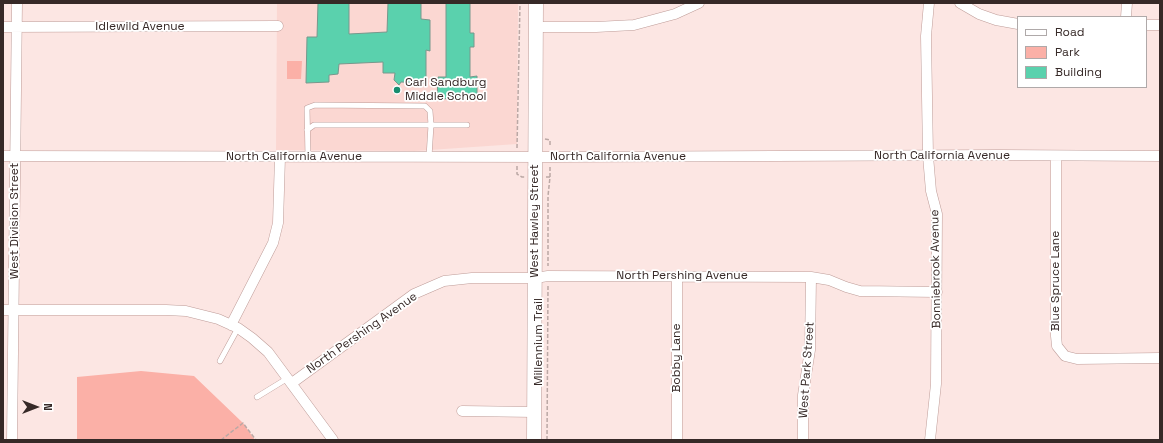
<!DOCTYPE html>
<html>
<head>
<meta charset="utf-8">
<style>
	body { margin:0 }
	#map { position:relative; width:1163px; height:443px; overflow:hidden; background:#fce6e3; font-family:"Space Grotesk",sans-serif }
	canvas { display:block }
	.frame { position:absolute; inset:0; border:4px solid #362927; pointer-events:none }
	.legend { position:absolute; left:1017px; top:16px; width:130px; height:72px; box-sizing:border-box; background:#fff; border:1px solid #afa9a9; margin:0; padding:5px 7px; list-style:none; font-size:12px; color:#362927 }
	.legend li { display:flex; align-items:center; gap:8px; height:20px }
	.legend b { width:20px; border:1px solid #afa9a9 }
	.north { position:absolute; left:16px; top:387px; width:40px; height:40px; -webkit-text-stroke:3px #fff; paint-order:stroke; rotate:90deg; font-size:11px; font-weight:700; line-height:16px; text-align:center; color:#362927 }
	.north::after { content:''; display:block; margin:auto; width:14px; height:18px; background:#362927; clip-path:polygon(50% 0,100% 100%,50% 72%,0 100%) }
</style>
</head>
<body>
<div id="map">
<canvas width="1163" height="443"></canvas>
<div class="frame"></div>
<ul class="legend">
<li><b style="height:5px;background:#fff"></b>Road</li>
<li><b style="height:11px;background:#fbb0a7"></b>Park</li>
<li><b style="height:11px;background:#5ad1ad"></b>Building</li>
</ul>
<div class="north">N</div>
</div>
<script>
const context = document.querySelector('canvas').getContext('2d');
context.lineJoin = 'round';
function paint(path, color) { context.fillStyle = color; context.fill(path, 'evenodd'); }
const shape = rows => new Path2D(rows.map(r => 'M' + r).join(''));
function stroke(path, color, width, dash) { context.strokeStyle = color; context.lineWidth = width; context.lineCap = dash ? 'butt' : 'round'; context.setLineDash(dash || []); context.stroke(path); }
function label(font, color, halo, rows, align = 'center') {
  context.font = font + ' "Space Grotesk",sans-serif'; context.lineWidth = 3.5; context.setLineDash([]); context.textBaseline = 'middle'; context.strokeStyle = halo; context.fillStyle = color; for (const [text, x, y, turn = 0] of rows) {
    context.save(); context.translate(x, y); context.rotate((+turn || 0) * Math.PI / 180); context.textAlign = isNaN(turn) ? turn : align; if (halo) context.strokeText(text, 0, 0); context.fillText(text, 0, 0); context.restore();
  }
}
paint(shape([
	[277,3,518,3,517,144,415,151,276,150]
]), '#fbd7d2');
paint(shape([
	[287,61,302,61,301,79,287,79],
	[141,371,194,376,243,423,255,440,77,440,77,377]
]), '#fbb0a7');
const building = shape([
	[318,3,349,3,349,34,387,32,388,3,421,3,421,19,430,20,430,51,426,50,426,83,401,82,399,85,394,80,395,73,383,73,383,62,339,64,338,74,329,75,329,82,306,83,307,37,317,37,318,3],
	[446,3,470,3,470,33,474,33,474,47,470,47,470,77,477,76,477,98,437,99,438,77,446,77,446,3]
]);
paint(building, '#5ad1ad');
stroke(building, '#77988c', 1);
const lane = shape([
	[307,130,314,125,431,125,429,157],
	[308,157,307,108,315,105,425,106,430,111,431,125,467,125],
	[220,361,238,328],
	[257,397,288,378]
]);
const street = shape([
	[929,3,926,36,928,156,931,191,937,214,936,384,930,440],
	[960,3,979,14,996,20,1018,24],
	[1126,17,1127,3],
	[1146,25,1160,25],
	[3,27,278,26],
	[536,27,596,27,634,25,675,14,699,3],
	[3,156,550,157,999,155,1160,156],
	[1056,156,1056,336,1057,346,1065,356,1077,359,1160,358],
	[3,310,166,310,186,311,218,319,238,328,252,338,268,352,333,440],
	[231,325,273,243,278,223,280,157],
	[292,383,414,294,444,281,472,278,535,278,548,276,811,277,829,280,846,287,860,291,937,292],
	[462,411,535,412],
	[12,440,17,3],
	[677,440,677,277],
	[803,440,803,395,810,350,811,277]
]);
const secondary = shape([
	[534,440,536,3]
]);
stroke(lane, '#be9c98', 6);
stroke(street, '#be9c98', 11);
stroke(secondary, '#be9c98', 15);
stroke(shape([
	[545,139,550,140,550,147],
	[517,148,520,3],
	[517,166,517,174,522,177,525,177],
	[546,177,550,177,548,196,548,266],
	[550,177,550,167],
	[221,440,243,423,256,440],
	[547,440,548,286]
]), '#bba8a5', 1.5, [4, 2]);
stroke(lane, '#fff', 5);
stroke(street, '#fff', 10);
stroke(secondary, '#fff', 14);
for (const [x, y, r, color] of [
	[397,90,4,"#178d6f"]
]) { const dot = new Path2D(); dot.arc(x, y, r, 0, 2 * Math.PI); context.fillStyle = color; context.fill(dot); stroke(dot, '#fff', 1.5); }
label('12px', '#362927', '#fff', [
	["Idlewild Avenue",140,27],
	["North California Avenue",942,156],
	["North California Avenue",294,157],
	["North California Avenue",618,157],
	["West Division Street",15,221,-90],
	["West Hawley Street",535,221,-90],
	["Bonniebrook Avenue",936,269,-91],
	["North Pershing Avenue",682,276],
	["Blue Spruce Lane",1056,281,-90],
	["North Pershing Avenue",362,333,-35],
	["Millennium Trail",539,342,-90],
	["Bobby Lane",677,358,-90],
	["West Park Street",807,370,-86]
]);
label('12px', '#362927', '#fff', [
	["Carl Sandburg",405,83],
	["Middle School",405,97]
], 'left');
</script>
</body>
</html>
